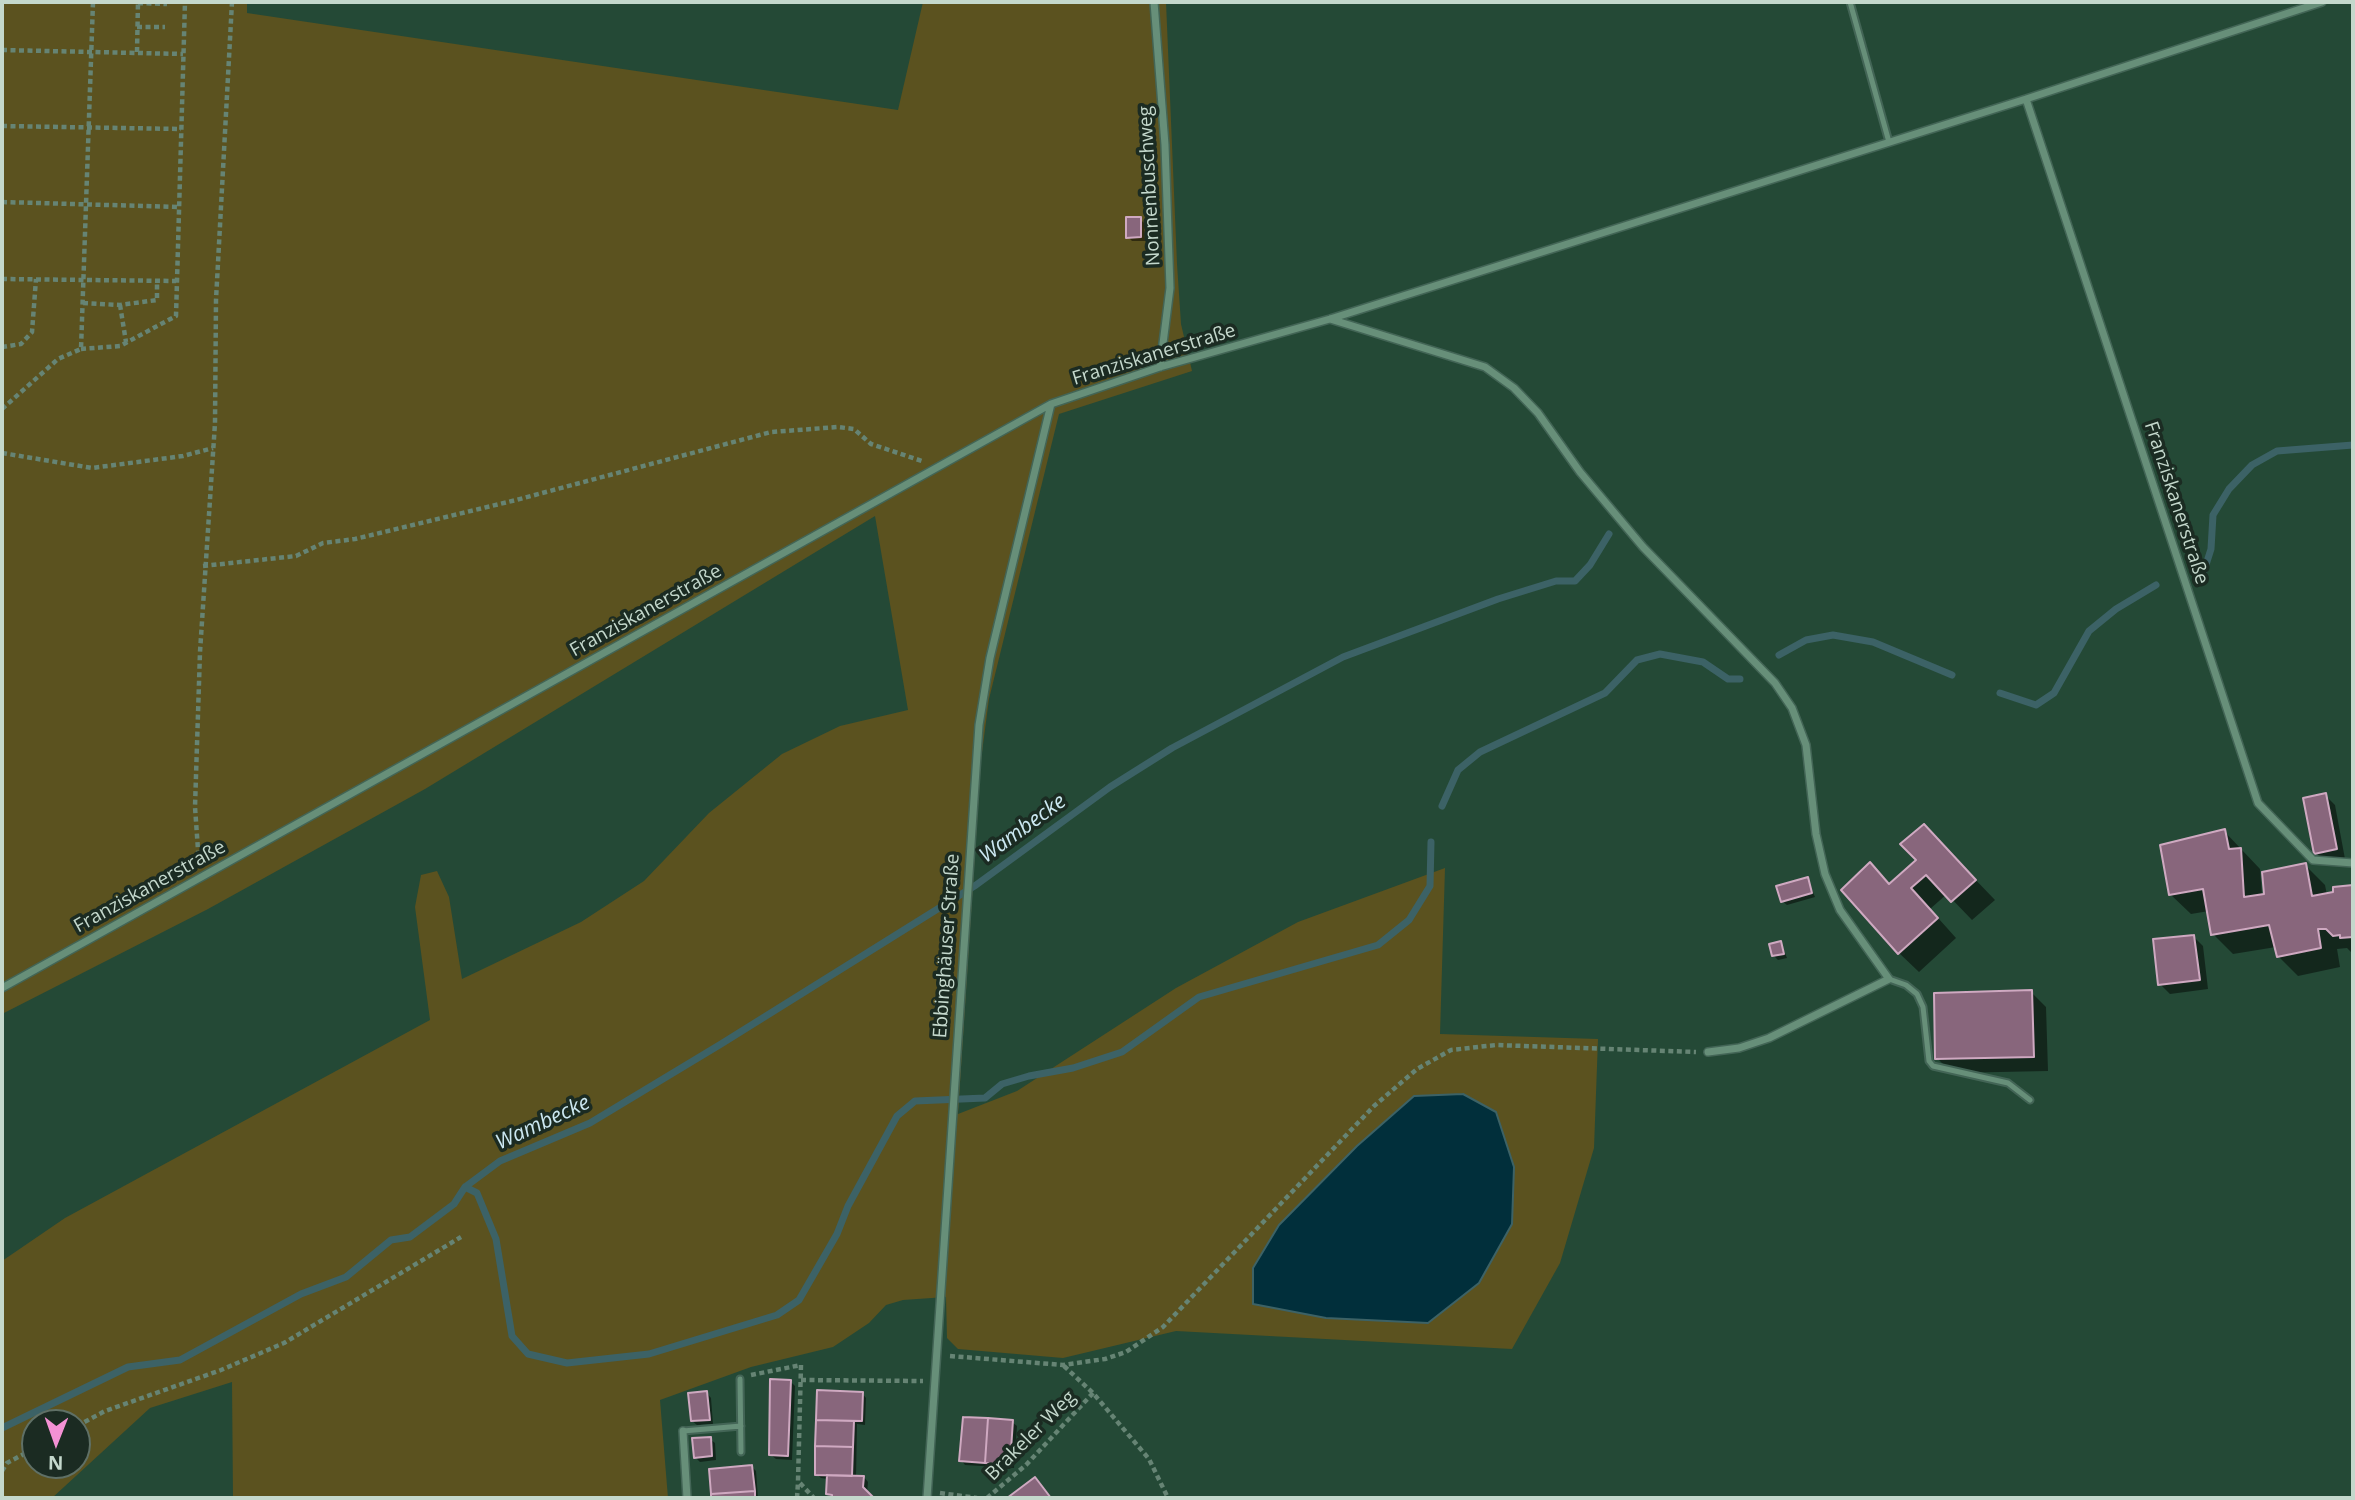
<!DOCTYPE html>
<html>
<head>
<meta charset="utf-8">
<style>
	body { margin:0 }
	#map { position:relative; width:2355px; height:1500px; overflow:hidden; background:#244936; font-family:"Open Sans",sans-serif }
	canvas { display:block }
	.frame { position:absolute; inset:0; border:4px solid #c4d8cc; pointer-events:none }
	.north { position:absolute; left:21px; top:1409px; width:70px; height:70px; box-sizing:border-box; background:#1b2b22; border:2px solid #5f7066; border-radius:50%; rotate:181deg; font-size:19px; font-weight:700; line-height:28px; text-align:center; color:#c4d8cc }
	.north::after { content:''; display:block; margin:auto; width:24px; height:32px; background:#f491d4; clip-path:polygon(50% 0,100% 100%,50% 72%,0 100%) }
</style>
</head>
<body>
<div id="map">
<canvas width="2355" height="1500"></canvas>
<div class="frame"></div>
<div class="north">N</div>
</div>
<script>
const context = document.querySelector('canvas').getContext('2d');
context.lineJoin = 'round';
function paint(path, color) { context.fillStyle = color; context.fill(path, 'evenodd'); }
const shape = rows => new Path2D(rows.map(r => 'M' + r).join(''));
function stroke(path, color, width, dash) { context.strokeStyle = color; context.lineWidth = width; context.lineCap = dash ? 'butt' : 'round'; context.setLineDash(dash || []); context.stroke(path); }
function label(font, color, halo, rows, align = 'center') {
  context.font = font + ' "Open Sans",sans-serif'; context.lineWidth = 7; context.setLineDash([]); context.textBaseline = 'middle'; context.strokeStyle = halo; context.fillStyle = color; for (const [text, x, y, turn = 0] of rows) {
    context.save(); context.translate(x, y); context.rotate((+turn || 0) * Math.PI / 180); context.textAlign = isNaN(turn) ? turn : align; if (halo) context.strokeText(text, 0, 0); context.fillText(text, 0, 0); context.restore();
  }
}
paint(shape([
	[2,2,247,2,247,13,898,110,923,2,1166,2,1177,264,1181,324,1192,371,1059,414,989,699,981,760,958,1114,1017,1091,1176,988,1298,922,1445,868,1440,1034,1598,1039,1594,1148,1560,1263,1512,1349,1176,1331,1063,1358,958,1349,947,1338,946,1297,903,1300,886,1305,869,1323,833,1347,751,1367,660,1400,668,1498,233,1498,232,1382,150,1408,52,1498,2,1498,2,1261,65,1218,430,1020,415,907,421,875,437,871,449,897,462,979,581,922,644,881,709,813,782,754,840,726,908,710,875,516,425,789,208,909,2,1014],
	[1414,1096,1428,1323,1326,1318,1253,1304,1279,1225,1357,1146],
	[35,1423,77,1423,77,1465,35,1465]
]), '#5b521f');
const water = shape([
	[1463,1094,1496,1112,1514,1167,1512,1224,1479,1283,1428,1323,1326,1318,1253,1304,1253,1268,1279,1225,1357,1146,1414,1096,1463,1094]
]);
paint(water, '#012f3b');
stroke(water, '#3c6266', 2);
paint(shape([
	[1140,219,1144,223,1145,241,1132,241,1128,237],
	[2325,795,2335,805,2345,859,2325,862,2316,853],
	[2224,831,2260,869,2262,896,2305,865,2325,885,2327,895,2335,894,2335,888,2353,887,2353,954,2347,948,2337,949,2340,967,2298,976,2278,956,2276,947,2233,954,2213,934,2209,911,2191,914,2171,895],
	[1944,847,1995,900,1972,920,1947,894,1930,909,1956,938,1919,972,1899,953,1870,865,1891,885],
	[1807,879,1815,897,1787,905,1782,901],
	[2194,937,2203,946,2208,989,2170,994,2160,984],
	[1781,943,1787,958,1778,960,1774,956],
	[2031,992,2046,1007,2048,1071,1952,1073,1937,1058],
	[790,1381,795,1386,792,1460,776,1459,771,1455],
	[819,1392,862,1393,866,1398,865,1425,857,1424,856,1478,864,1477,868,1482,867,1493,872,1498,832,1498,827,1494,828,1479,821,1478,816,1474],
	[707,1393,711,1398,713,1424,697,1425,692,1421],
	[1012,1422,1017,1426,1014,1468,965,1465,961,1460],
	[710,1439,715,1443,716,1460,700,1462,695,1457],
	[752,1467,756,1471,758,1498,713,1498,710,1470]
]), '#0007');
stroke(shape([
	[2204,571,2211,549,2213,515,2229,489,2252,465,2277,451,2353,445],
	[1779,655,1806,640,1833,635,1873,642,1952,675],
	[2000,693,2036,705,2054,693,2089,631,2116,609,2156,585],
	[1442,806,1458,770,1480,752,1605,693,1637,660,1660,654,1703,662,1728,679,1740,679],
	[465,1187,477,1193,496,1239,512,1336,528,1354,567,1363,649,1354,777,1315,799,1300,837,1234,848,1206,897,1116,915,1101,985,1098,1002,1084,1029,1076,1073,1068,1122,1052,1199,997,1378,945,1409,920,1430,886,1431,842],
	[2,1428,128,1367,180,1360,301,1294,346,1277,391,1240,410,1237,454,1204,465,1187,500,1161,590,1123,721,1044,976,885,1110,787,1172,748,1343,657,1498,599,1556,581,1575,581,1590,565,1609,534]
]), '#3c6266', 7);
const building = shape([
	[1126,217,1141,217,1141,237,1126,238,1126,217],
	[2326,793,2337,849,2314,854,2303,798,2326,793],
	[1924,824,1976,880,1951,902,1926,875,1911,888,1938,918,1898,954,1841,890,1870,862,1889,884,1916,860,1900,844,1924,824],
	[2225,829,2229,849,2241,848,2244,897,2264,894,2262,872,2306,863,2312,896,2333,892,2333,887,2353,885,2353,937,2340,938,2340,935,2333,936,2326,929,2318,929,2321,948,2277,957,2269,925,2211,935,2203,889,2169,895,2160,845,2225,829],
	[1808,877,1812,893,1781,902,1776,886,1808,877],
	[2194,935,2200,980,2158,985,2153,939,2194,935],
	[1781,941,1784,954,1772,956,1769,944,1781,941],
	[2032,990,2034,1057,1935,1059,1934,993,2032,990],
	[770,1379,791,1380,788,1456,769,1455,770,1379],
	[817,1390,863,1392,862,1421,816,1420,817,1390],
	[707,1391,710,1420,691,1421,688,1393,707,1391],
	[963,1417,988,1418,985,1463,959,1461,963,1417],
	[988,1418,1013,1420,1010,1465,985,1463,988,1418],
	[816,1420,854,1421,853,1447,815,1446,816,1420],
	[711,1437,712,1456,694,1458,692,1438,711,1437],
	[815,1446,853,1447,852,1476,815,1475,815,1446],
	[752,1465,755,1491,711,1494,709,1469,752,1465],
	[827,1475,864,1476,863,1487,874,1498,832,1498,832,1495,826,1494,827,1475],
	[1035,1477,1051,1498,1007,1498,1035,1477],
	[755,1491,755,1498,711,1498,711,1494,755,1491]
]);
paint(building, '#88667c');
stroke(building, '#cfa9c1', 2);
const lane = shape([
	[1850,2,1889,142],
	[1889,979,1906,985,1917,994,1923,1007,1929,1061,1933,1066,2008,1083,2030,1100],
	[740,1379,741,1452],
	[683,1431,741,1426]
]);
const street = shape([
	[1154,2,1165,145,1170,288,1160,367],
	[2026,99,2258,803,2313,860,2353,863],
	[1330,319,1485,367,1514,388,1538,413,1580,472,1643,547,1775,683,1792,708,1806,745,1816,834,1825,874,1840,910,1889,979,1769,1038,1739,1048,1708,1052],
	[2,988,1051,404,1160,367,1330,319,2026,99,2322,2],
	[683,1431,687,1498],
	[927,1498,979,725,990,658,1051,404]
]);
stroke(lane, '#436556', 9);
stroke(street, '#436556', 10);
stroke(shape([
	[138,3,167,4],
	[137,27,165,27],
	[2,50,183,54],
	[137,52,138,2],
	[2,126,181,129],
	[2,202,179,207],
	[2,279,176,281],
	[83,303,120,305,157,300,157,281],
	[120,305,126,342],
	[2,347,21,344,32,332,36,279],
	[81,349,120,346,176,316,185,2],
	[2,409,58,359,81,349,93,2],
	[2,453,92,468,183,456,213,448],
	[203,566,296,556,323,543,355,539,516,500,771,432,838,427,854,429,871,444,922,461],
	[199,864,195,807,200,652,215,423,216,300,232,2],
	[950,1356,1063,1365,1105,1359,1126,1352,1163,1327,1374,1106,1417,1069,1451,1050,1496,1045,1696,1052],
	[1064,1366,1093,1393,1149,1459,1168,1498],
	[751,1375,801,1365,798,1481,814,1498],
	[801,1380,923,1381],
	[77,1426,105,1411,221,1370,284,1343,461,1237],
	[2,1471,7,1463,35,1448],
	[940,1493,977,1498],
	[797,1498,798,1482],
	[987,1498,1026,1465,1093,1393]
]), '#668474', 4.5, [5, 3.5]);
stroke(lane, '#678f79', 5);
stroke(street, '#678f79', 7);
label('19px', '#c4d8cc', '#1b2b22', [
	["Nonnenbuschweg",1150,186,-93],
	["Franziskanerstraße",1154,355,-17],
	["Franziskanerstraße",2176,503,72],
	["Franziskanerstraße",646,611,-29],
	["Franziskanerstraße",150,887,-29],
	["Ebbinghäuser Straße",947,946,-86],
	["Brakeler Weg",1031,1436,-45]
]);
label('italic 21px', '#cce8f1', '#1b2b22', [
	["Wambecke",1023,829,-36],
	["Wambecke",543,1123,-25]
]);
</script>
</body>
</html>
